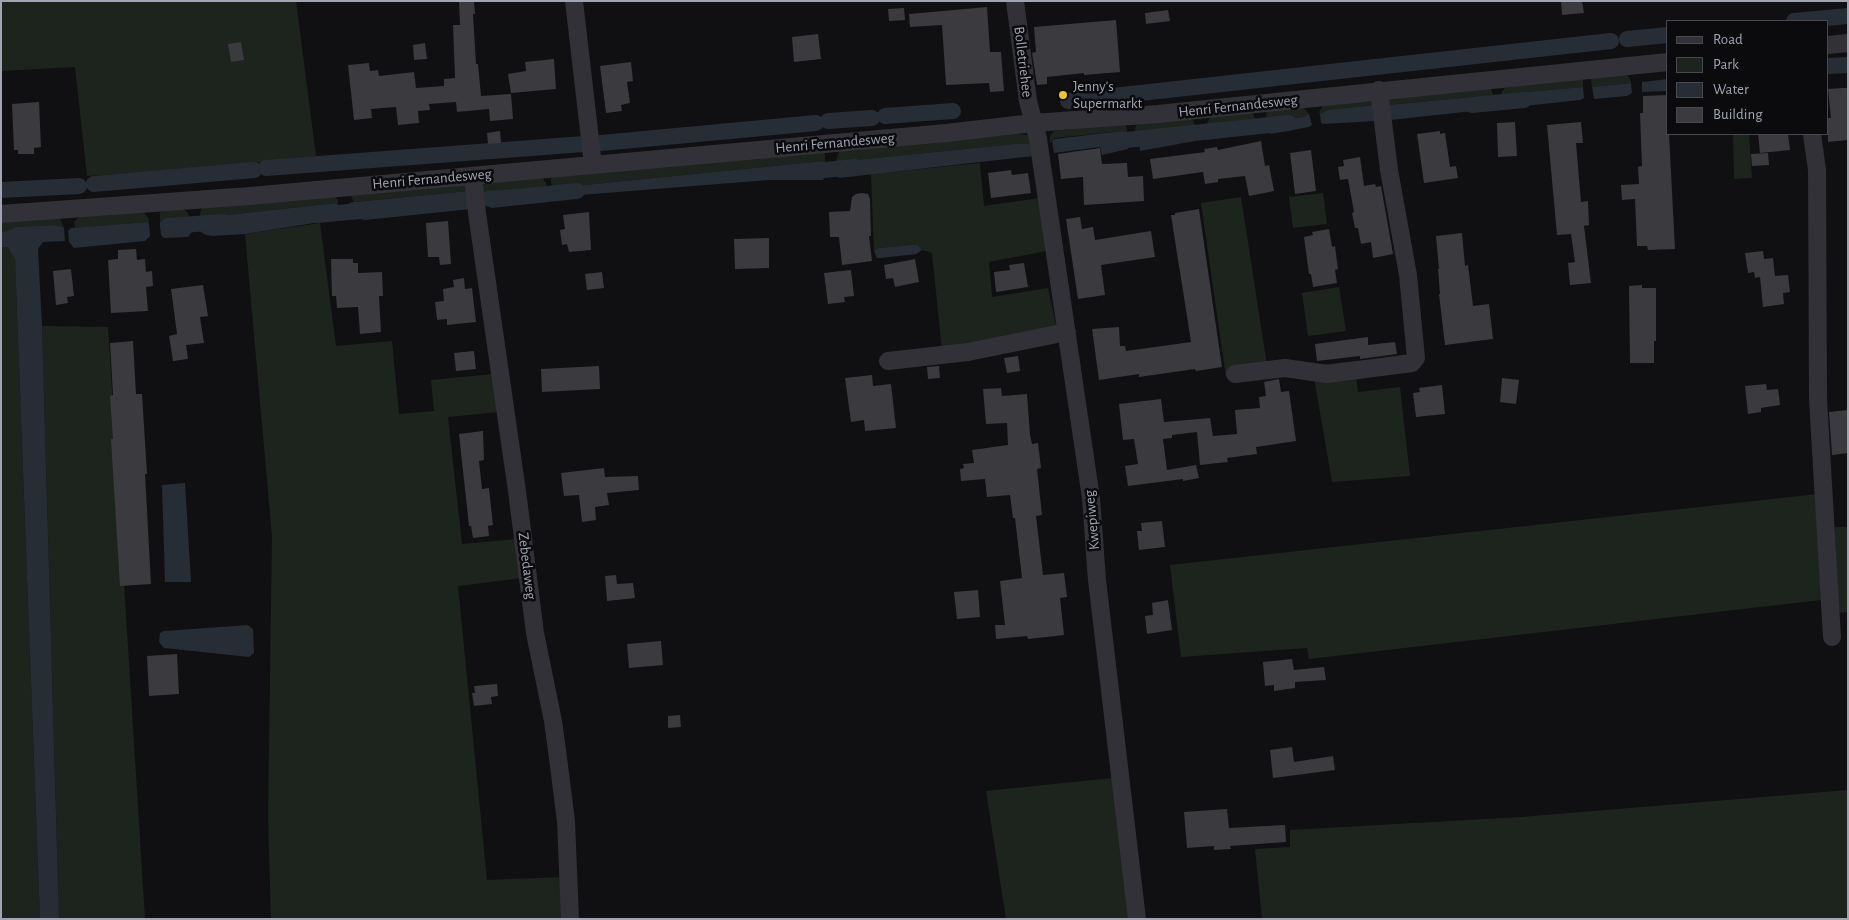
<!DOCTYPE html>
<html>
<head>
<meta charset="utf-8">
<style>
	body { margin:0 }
	#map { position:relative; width:1849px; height:920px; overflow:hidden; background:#101012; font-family:"Alegreya Sans",sans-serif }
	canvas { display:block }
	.frame { position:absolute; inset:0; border:2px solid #a1a5b2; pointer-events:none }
	.legend { position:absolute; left:1666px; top:20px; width:162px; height:115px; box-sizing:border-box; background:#0b0b0d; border:1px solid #47494f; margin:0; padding:6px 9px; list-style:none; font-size:15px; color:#a1a5b2 }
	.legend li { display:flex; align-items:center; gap:10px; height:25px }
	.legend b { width:25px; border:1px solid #47494f }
</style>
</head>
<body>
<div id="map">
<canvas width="1849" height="920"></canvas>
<div class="frame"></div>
<ul class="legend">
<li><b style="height:6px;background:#313137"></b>Road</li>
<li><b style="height:14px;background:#1d241e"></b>Park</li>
<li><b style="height:14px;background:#272d35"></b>Water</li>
<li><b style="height:14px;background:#3a3a3f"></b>Building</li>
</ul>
</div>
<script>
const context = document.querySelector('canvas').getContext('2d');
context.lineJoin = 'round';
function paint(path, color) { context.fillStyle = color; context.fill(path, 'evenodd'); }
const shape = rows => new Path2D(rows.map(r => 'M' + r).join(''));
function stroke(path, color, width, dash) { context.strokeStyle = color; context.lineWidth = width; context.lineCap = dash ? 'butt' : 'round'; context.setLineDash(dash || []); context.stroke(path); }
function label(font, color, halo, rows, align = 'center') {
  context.font = font + ' "Alegreya Sans",sans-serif'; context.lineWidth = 5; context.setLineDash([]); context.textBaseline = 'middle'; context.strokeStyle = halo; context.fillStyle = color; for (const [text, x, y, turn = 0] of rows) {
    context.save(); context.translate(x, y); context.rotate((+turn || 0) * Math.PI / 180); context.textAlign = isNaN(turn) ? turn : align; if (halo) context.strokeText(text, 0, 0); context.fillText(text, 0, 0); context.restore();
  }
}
paint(shape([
	[1,1,296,1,316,156,199,169,87,176,75,67,1,71],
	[1626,74,1630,79,1631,83,1592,87,1591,78],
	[1579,78,1583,80,1583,87,1504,94,1503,98,1501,99,1501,94,1507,84],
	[1487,88,1491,89,1493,95,1388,105,1387,99],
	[1373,101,1375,105,1328,110,1320,114,1319,112,1324,104],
	[1299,105,1305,109,1309,114,1301,118,1281,117,1267,120,1266,113,1272,107],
	[1250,111,1253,113,1255,120,1254,122,1206,125,1212,114],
	[1187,117,1193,120,1196,128,1138,133,1135,131,1136,125,1139,122],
	[1121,124,1126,125,1127,132,1122,131,1055,138,1050,143,1050,136,1054,131],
	[1019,134,1027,135,1031,138,1031,144,1014,144,836,162,835,164,840,148],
	[1733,134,1749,134,1752,178,1734,179],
	[822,152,825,154,825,163,823,161,555,188,551,183,551,178,554,175],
	[980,163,984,206,1040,198,1046,251,989,262,992,297,1048,288,1057,329,942,351,932,253,922,250,918,245,878,248,874,251,871,174],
	[537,177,543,179,546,183,547,191,543,187,482,193,482,186,486,182],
	[467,185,469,191,354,202,351,196,354,192],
	[1323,193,1327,224,1293,228,1289,197],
	[334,196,338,200,338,205,336,203,200,218,200,213,202,208],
	[1241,197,1268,372,1226,377,1201,203],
	[183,208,188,213,190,220,187,218,160,222,160,212,165,209],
	[143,212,149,219,149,224,147,222,75,228,74,222,79,217],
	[54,217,60,219,64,228,55,225,16,227,7,231,1,232,1,221],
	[320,223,336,346,392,341,399,414,434,411,431,380,494,374,499,412,448,417,462,544,517,539,522,578,458,586,487,880,565,877,567,919,271,919,268,817,272,536,245,234],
	[1,247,8,247,15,260,40,919,1,919],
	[1339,287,1346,331,1308,336,1302,293],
	[42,326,108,327,145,919,59,919],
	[1354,361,1358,392,1400,387,1410,476,1332,482,1312,366],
	[1818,494,1821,600,1309,659,1307,648,1181,657,1170,565],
	[1835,527,1848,527,1848,612,1836,613],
	[1113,778,1131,919,1006,919,986,791],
	[1848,790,1848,919,1262,919,1255,849,1290,847,1290,830,1521,817]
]), '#1d241e');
paint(shape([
	[1668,79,1668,91,1642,92,1642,82],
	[1631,83,1632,93,1627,96,1594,99,1592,87],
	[1583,87,1584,98,1580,100,1506,108,1504,105,1504,94],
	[1493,95,1494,108,1492,109,1390,120,1388,105],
	[1375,105,1375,121,1324,124,1321,123,1320,114,1328,110],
	[1309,114,1312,125,1309,127,1270,134,1267,120,1281,117,1301,118],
	[1255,120,1257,121,1259,133,1207,140,1206,125,1253,122],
	[1194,127,1197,138,1195,141,1140,151,1138,133],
	[1122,131,1127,132,1128,149,1102,155,1100,147,1054,153,1052,141,1055,139],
	[1014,144,1031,144,1033,156,839,178,835,175,836,162],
	[823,161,825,163,825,176,823,180,769,180,555,197,555,188],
	[543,187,547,191,547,202,492,208,483,205,482,193,487,191],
	[469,191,471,209,365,220,355,218,350,215,349,203,354,202],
	[336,203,338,205,339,219,245,234,213,236,206,235,201,232,200,218],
	[188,218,190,220,192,232,188,237,164,238,161,235,160,222],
	[147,222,149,224,150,236,145,241,74,248,69,242,68,231,71,228],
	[55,225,64,228,65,241,43,242,38,249,42,326,59,919,40,919,15,260,8,247,1,247,1,232,7,231,16,227],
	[911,245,918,245,922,250,916,254,881,258,877,258,874,251,878,248],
	[185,483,191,582,165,582,162,485],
	[248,625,253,629,254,653,249,657,164,648,159,642,160,633,164,631]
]), '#272d35');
stroke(shape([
	[1794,21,1848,16],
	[1627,39,1668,35],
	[1828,66,1848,65],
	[1068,101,1611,41],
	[1472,105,1524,100],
	[885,116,953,111],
	[828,121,872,118],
	[1107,142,1289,123],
	[601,143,816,123],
	[266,168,584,144],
	[803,172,856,167],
	[94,184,254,170],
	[1,190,79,186],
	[527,196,577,191],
	[317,215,370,210],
	[168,226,223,222]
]), '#272d35', 16);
paint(shape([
	[459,1,474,1,475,14,473,14,476,64,478,64,481,96,511,94,513,119,490,121,489,109,457,112,456,102,429,104,430,110,418,111,419,123,398,125,396,107,371,109,372,118,354,120,348,65,369,63,370,71,378,70,379,76,414,72,416,88,444,86,444,79,455,78,453,25,460,25],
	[1561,1,1582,1,1584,13,1562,15],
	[987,7,990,52,1001,52,1004,91,990,92,989,83,946,85,942,25,910,27,909,14],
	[904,8,905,20,889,21,888,9],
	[1168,10,1170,21,1146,24,1145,13],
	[1116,20,1120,72,1084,75,1084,73,1047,77,1047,84,1037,85,1032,53,1036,52,1034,27],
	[818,34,821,59,794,62,792,37],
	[241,42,244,60,231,62,228,44],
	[425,43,427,59,414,60,413,45],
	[554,59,556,89,511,93,508,74,526,71,525,62],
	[631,62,633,81,627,82,630,103,621,105,622,111,606,113,600,66],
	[1842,88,1848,88,1848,140,1828,142,1828,118,1831,118,1828,89],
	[1668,95,1668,134,1669,134,1675,249,1648,250,1647,246,1637,246,1635,199,1622,200,1621,185,1639,184,1638,167,1642,166,1640,113,1643,113,1643,96],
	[39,102,41,147,34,148,34,154,18,154,18,150,14,150,12,104],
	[1515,122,1517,156,1498,157,1497,123],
	[1581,122,1583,143,1576,143,1581,202,1588,201,1589,225,1584,226,1591,283,1570,285,1568,263,1575,262,1571,234,1557,235,1547,125],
	[500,131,501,143,488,144,487,133],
	[1440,131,1440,134,1445,133,1450,167,1456,166,1458,178,1424,183,1417,134],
	[1758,134,1788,134,1790,150,1760,153],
	[1261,141,1265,166,1269,165,1274,191,1249,196,1245,176,1218,179,1218,182,1205,184,1203,172,1153,179,1150,159,1205,152,1204,149,1217,147,1218,150],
	[1100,148,1102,164,1127,163,1128,177,1143,176,1144,201,1084,205,1083,177,1061,179,1058,154],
	[1311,150,1316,191,1295,194,1290,153],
	[1768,153,1769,165,1752,166,1751,154],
	[1360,157,1364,186,1375,184,1376,187,1381,186,1393,254,1373,258,1371,242,1361,244,1358,228,1355,228,1352,213,1354,212,1348,179,1340,180,1338,167,1344,166,1343,160],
	[1011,170,1012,175,1028,173,1031,193,991,198,988,173],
	[862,193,868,194,870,199,871,236,869,236,872,261,842,265,839,237,830,237,829,212,850,211,852,197,856,194],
	[1199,209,1222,367,1196,371,1195,369,1139,377,1139,374,1099,380,1092,329,1119,327,1120,346,1125,346,1126,351,1191,342,1171,215,1175,215,1175,213],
	[589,212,591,250,569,252,567,244,562,245,560,230,565,229,563,215],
	[1080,217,1082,229,1093,227,1095,240,1151,231,1155,257,1101,265,1105,295,1078,299,1066,219],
	[448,221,451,264,440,265,439,257,428,257,426,223],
	[1329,229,1332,247,1335,246,1338,269,1335,270,1337,283,1313,287,1311,274,1309,274,1304,237,1313,235,1312,232],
	[1462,233,1465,266,1468,265,1473,306,1489,304,1493,339,1445,345,1439,294,1440,294,1438,269,1439,269,1436,236],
	[769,238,769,268,735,269,734,239],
	[136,249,137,260,145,259,146,272,152,271,153,286,146,287,148,311,111,313,108,260,118,259,118,250],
	[1763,251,1764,259,1773,258,1775,276,1788,275,1790,292,1783,293,1784,304,1763,307,1760,277,1755,278,1754,272,1748,273,1745,253],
	[331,259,353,259,353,263,358,263,358,273,382,272,383,296,379,296,381,332,360,334,358,307,337,308,336,296,332,296],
	[915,259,919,282,895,287,893,278,886,279,884,265],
	[1024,263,1028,287,996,292,994,272,1010,270,1009,265],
	[71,269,74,296,67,297,68,303,56,305,53,271],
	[851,270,854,296,844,297,845,302,828,304,824,273],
	[602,272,604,288,587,290,585,274],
	[464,278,465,289,472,288,476,322,447,325,447,319,437,320,435,302,444,301,443,289,454,287,453,280],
	[203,285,208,316,200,317,204,343,186,345,188,359,173,361,169,336,177,334,171,289],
	[1642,285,1642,288,1656,288,1656,341,1654,341,1654,363,1630,363,1629,286],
	[1368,337,1368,345,1395,342,1397,354,1360,359,1360,356,1317,361,1315,344],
	[133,341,136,394,142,394,147,474,145,474,151,584,120,586,111,439,113,439,110,396,113,395,110,343],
	[474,351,476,369,456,371,454,353],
	[1018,356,1020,371,1007,373,1004,358],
	[599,366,600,389,542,392,541,369],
	[939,366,940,378,928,379,927,367],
	[872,375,873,386,891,384,896,428,865,431,864,420,851,422,845,378],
	[1502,378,1519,380,1516,404,1500,402],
	[1279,379,1281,392,1289,391,1296,441,1256,447,1257,454,1227,458,1228,462,1200,465,1197,432,1172,435,1172,438,1163,439,1167,470,1196,465,1199,478,1183,481,1183,479,1128,486,1125,466,1138,464,1134,439,1123,440,1119,404,1161,399,1164,422,1210,418,1213,436,1237,434,1235,410,1260,408,1259,397,1266,396,1264,382],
	[1766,384,1767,390,1778,389,1780,405,1761,408,1761,412,1748,414,1745,386],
	[1442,385,1445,414,1416,417,1413,393,1420,392,1419,388],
	[1001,388,1002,396,1027,394,1030,435,1032,444,1038,443,1041,468,1037,469,1042,515,1036,516,1043,575,1064,573,1067,597,1060,598,1064,635,1028,639,1027,636,996,639,995,625,1005,625,1000,581,1022,578,1015,518,1013,518,1010,495,987,497,985,479,961,481,960,469,964,468,963,464,974,463,972,450,1008,445,1007,423,986,424,983,389],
	[1848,410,1848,453,1832,455,1829,412],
	[483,431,484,460,479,461,482,489,489,488,493,525,488,526,489,536,473,538,471,526,469,526,459,434],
	[604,468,605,477,638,476,639,490,607,493,609,505,595,507,596,520,582,522,579,495,564,496,561,473],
	[1162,521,1165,547,1139,550,1137,531,1142,531,1141,523],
	[616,575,617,584,633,583,635,598,607,601,605,576],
	[978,590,980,617,957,619,954,592],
	[1168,600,1172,630,1147,634,1145,616,1153,615,1152,603],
	[661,641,663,665,629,668,627,644],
	[177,654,179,694,149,696,147,656],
	[1292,659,1294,670,1324,667,1326,680,1295,682,1295,688,1274,691,1274,685,1265,686,1263,662],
	[497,684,498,696,491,697,492,704,474,706,472,693,475,693,474,686],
	[680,715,681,727,668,728,668,716],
	[1292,747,1294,762,1333,756,1335,770,1273,778,1270,750],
	[1227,809,1229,828,1285,825,1286,842,1230,846,1231,849,1214,850,1214,846,1187,848,1184,812]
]), '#3a3a3f');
stroke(shape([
	[574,1,593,165],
	[1015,1,1028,101,1038,139,1042,166,1091,498,1097,580,1137,919],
	[1828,45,1848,43],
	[1812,134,1817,170,1818,399,1832,637],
	[473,176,477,213,517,491,535,633,553,721,558,758,566,821,570,919],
	[1,214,250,196,946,133,1033,123,1158,114,1668,62],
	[888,361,968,352,1067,332],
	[1235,374,1285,368,1327,374,1412,363,1416,358,1408,275,1389,170,1379,90]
]), '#313137', 18);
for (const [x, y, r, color] of [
	[1063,95,5,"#f0c52a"]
]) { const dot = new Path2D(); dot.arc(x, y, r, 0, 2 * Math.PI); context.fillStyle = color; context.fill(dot); stroke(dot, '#0b0b0d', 2); }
label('15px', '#a1a5b2', '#0b0b0d', [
	["Bolletriehee",1023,62,83],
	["Henri Fernandesweg",1238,106,-6],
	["Henri Fernandesweg",835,143,-5],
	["Henri Fernandesweg",432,179,-5],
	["Kwepiweg",1092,520,-95],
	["Zebedaweg",527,566,83]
]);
label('15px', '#a1a5b2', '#0b0b0d', [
	["Jenny's",1073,86],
	["Supermarkt",1073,103]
], 'left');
</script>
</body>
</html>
